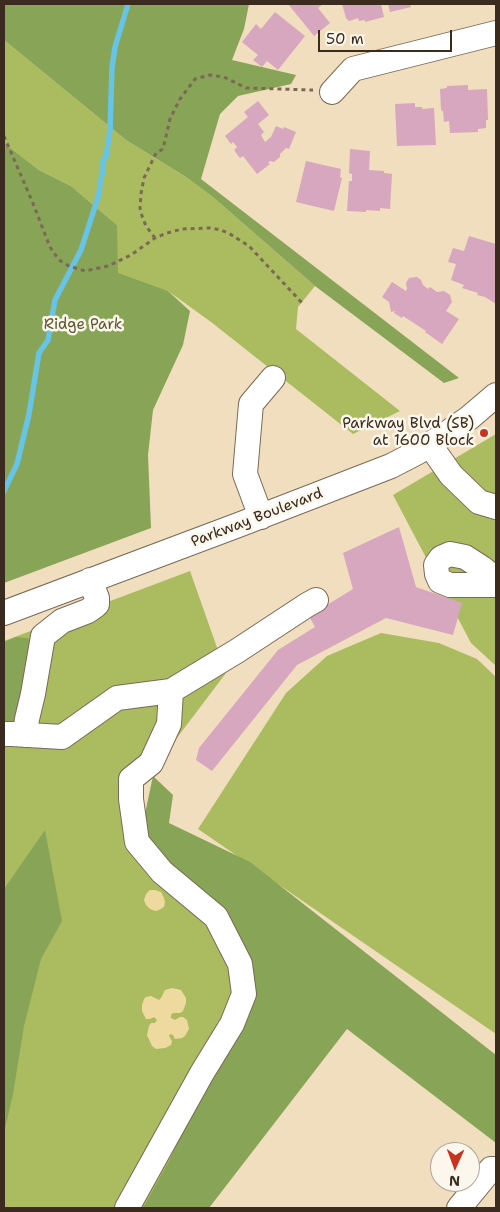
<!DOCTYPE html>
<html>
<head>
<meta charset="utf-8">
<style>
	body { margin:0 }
	#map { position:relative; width:500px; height:1212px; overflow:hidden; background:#f1debe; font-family:"Shantell Sans",sans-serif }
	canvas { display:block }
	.frame { position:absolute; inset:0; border:5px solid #3b2a1e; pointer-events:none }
	.north { position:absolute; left:430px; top:1142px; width:50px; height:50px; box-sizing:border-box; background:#fbf7ec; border:1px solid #aea59a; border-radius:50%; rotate:182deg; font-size:14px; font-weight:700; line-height:20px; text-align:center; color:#3b2a1e }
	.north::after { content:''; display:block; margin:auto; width:18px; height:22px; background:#c8321e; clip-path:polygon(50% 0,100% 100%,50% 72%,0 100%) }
	.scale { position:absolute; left:318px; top:30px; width:134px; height:22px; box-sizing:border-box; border:2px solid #3b2a1e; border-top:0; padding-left:6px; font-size:15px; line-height:18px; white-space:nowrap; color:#3b2a1e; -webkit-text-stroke:4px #fbf7ec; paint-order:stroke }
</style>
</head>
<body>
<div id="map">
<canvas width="500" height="1212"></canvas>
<div class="frame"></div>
<div class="north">N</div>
<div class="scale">50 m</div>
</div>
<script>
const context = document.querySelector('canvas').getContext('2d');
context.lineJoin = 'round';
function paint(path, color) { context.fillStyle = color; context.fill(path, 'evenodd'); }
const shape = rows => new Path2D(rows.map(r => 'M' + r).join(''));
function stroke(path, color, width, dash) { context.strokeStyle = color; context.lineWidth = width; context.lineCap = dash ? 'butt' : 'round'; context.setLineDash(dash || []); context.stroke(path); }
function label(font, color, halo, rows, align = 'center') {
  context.font = font + ' "Shantell Sans",sans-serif'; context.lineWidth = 5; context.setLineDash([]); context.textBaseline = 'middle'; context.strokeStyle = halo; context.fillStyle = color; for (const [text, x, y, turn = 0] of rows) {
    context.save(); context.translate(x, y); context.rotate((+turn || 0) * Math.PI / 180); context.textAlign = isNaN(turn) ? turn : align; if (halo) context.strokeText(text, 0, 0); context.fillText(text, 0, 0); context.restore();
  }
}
paint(shape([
	[4,40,126,140,186,177,214,198,315,286,298,307,296,329,400,411,353,434,211,322,168,291,164,290,4,583,4,158,117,246,117,225,71,186,39,170,4,143],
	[496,434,496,666,471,643,393,495],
	[190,571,226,673,130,800,344,962,156,1208,4,1208,4,641],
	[381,633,439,643,477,659,496,677,496,1034,198,829,286,693,327,656]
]), '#abbc60');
paint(shape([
	[4,4,249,4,244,29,232,60,296,75,291,84,238,96,220,114,201,179,459,378,444,383,315,286,214,198,186,177,126,140,4,40],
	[4,143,39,170,71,186,117,225,118,273,168,291,190,311,183,345,153,410,148,455,151,528,4,583],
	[16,637,27,638,34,642,21,718,6,728,4,728,4,642],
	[153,776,173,795,169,823,250,862,496,1055,496,1143,347,1029,209,1208,143,1208,169,1161,212,1068,229,1048,252,1008,250,985,245,959,152,854,143,823],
	[45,830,62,921,41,959,24,1026,13,1094,4,1133,4,889]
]), '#88a456');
paint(shape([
	[150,890,155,890,161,892,164,898,165,902,164,907,159,910,155,911,150,909,146,905,144,900,146,894],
	[172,988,181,990,186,998,186,1003,183,1011,180,1013,173,1013,171,1015,171,1018,175,1020,180,1017,183,1017,187,1020,189,1029,185,1036,182,1038,175,1039,173,1035,170,1034,169,1036,172,1041,171,1045,165,1048,156,1049,152,1046,147,1035,149,1026,151,1023,155,1023,157,1020,154,1017,150,1019,146,1019,142,1011,142,1005,144,999,146,997,151,996,159,1000,161,998,165,990]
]), '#eeda9e');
stroke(shape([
	[4,491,17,464,29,414,39,353,48,340,55,300,81,250,99,194,100,183,103,170,103,160,106,157,110,130,112,67,115,47,128,4]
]), '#67c4e5', 5.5);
paint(shape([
	[288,4,323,4,318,8,330,23,314,36],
	[342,4,381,4,384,17,365,22,365,20,359,21,358,18,349,21,346,18],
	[388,4,410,4,411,7,390,12],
	[275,12,305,36,278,70,267,61,262,67,253,60,258,55,242,42,256,24,261,29],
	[468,85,468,90,487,89,488,120,486,120,486,128,478,129,478,132,450,133,449,121,444,122,443,111,441,110,440,89,447,88,447,86],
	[258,101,269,115,258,124,264,132,261,135,265,142,271,137,276,126,283,129,284,127,296,132,289,149,286,148,280,154,280,157,274,162,270,161,268,163,270,164,257,174,243,156,240,158,234,150,237,147,233,142,231,144,225,136,248,117,244,112],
	[415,103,415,107,422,107,422,109,434,108,436,145,397,146,395,104],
	[350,149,370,151,369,170,384,171,384,173,392,174,390,209,380,208,380,211,366,210,366,212,347,211,349,181,352,181,352,174,349,173],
	[306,161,341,169,340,177,342,178,334,211,296,202],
	[469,236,496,244,496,272,495,276,496,277,496,304,485,297,477,295,478,293,462,288,464,285,451,280,456,264,448,262,453,248,464,251],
	[417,277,421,280,423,285,428,289,430,287,437,292,444,291,450,295,452,302,446,311,459,319,442,344,425,332,426,331,403,316,402,318,394,313,395,311,391,312,389,302,382,297,392,282,406,291,407,289,406,283,409,278],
	[399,527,416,587,462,603,453,635,386,618,297,665,212,771,196,760,199,748,278,650,315,627,309,616,353,589,343,553]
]), '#d6a7bf');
const minor = shape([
	[332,92,353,69,496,33],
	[430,445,451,475,479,502,496,507],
	[261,517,245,474,251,404,273,378],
	[496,579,482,568,465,557,450,554,441,558,436,565,437,574,440,581,450,585,496,585],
	[4,613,241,524,391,466,418,452,447,433,469,418,496,395],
	[4,734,12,734,62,737,117,698,171,691],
	[25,735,27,719,33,694,43,636,62,621,88,611,95,606,97,604,97,598,90,580],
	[127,1208,202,1073,232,1024,244,994,240,964,216,917,162,872,137,842,131,799,131,779,151,763,169,724,171,691,237,651,307,605,316,600],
	[459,1208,491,1169,496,1169]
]);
stroke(minor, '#7b6956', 26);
stroke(shape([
	[4,136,32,201,50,247,59,260,69,266,85,271,108,266,131,255,155,238,167,233,182,229,210,228,221,230,230,234,249,246,304,305],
	[155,238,146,226,142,216,140,208,141,194,144,178,156,153,163,149,170,119,180,99,195,79,210,75,224,77,246,88,313,90]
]), '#7b6956', 3, [4, 4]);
stroke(minor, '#fff', 24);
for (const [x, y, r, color] of [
	[484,433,5,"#c8321e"]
]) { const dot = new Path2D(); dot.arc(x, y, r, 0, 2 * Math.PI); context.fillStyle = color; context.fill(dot); stroke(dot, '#fbf7ec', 2); }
label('15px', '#5d5632', '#fbf7ec', [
	["Ridge Park",83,325]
]);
label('15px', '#3b2a1e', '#fbf7ec', [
	["Parkway Blvd (SB)",474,424],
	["at 1600 Block",474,441]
], 'right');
label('15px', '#3b2a1e', '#fbf7ec', [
	["Parkway Boulevard",257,518,-21]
]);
</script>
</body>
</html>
